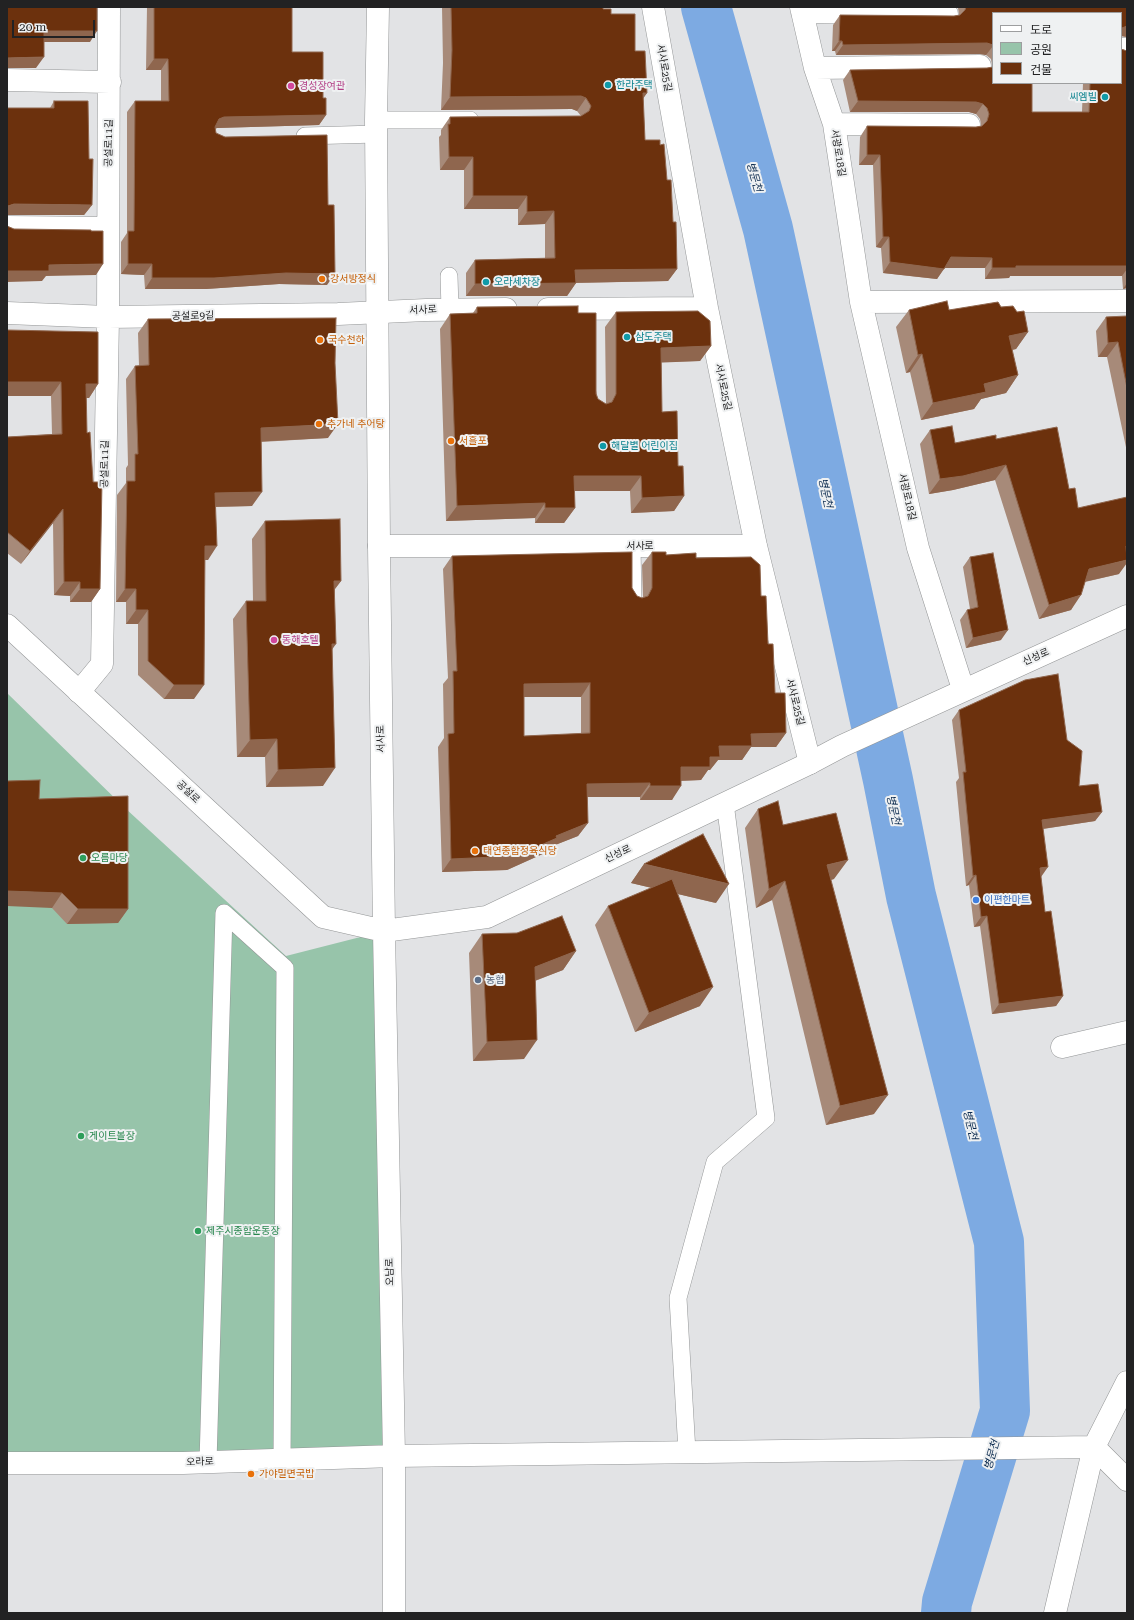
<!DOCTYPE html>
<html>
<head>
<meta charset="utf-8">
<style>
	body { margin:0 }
	#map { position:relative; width:1134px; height:1620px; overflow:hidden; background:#e2e3e5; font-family:"Roboto Serif","Noto Sans KR",serif }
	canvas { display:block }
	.frame { position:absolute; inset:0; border:8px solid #222223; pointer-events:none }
	.legend { position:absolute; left:992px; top:12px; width:130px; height:72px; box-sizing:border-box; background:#eff1f2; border:1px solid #9d9e9f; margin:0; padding:5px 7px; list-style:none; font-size:12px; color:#222223 }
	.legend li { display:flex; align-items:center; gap:8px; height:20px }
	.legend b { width:20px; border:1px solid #9d9e9f }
	.scale { position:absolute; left:12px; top:20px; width:83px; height:18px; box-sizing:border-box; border:2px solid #222223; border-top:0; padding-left:5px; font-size:12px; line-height:14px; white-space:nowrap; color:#222223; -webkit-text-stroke:3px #eff1f2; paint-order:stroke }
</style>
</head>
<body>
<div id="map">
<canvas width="1134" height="1620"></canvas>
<div class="frame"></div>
<ul class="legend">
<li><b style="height:5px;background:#fff"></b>도로</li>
<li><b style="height:11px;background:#97c4aa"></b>공원</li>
<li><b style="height:11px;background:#6c310d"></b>건물</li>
</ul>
<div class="scale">20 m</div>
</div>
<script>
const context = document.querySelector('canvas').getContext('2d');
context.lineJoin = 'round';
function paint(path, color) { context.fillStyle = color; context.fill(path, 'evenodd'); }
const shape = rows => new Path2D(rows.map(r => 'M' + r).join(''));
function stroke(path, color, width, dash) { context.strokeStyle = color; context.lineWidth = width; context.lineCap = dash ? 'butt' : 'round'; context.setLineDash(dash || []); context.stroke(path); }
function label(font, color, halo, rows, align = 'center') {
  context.font = font + ' "Roboto Serif","Noto Sans KR",serif'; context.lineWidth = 4; context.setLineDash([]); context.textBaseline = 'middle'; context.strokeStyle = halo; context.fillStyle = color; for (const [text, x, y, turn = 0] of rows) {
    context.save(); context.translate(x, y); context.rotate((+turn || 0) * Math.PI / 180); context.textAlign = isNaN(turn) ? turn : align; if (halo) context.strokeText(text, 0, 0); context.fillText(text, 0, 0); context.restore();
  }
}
paint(shape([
	[7,693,125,808,286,956,384,931,394,1456,7,1457]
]), '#97c4aa');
stroke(shape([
	[706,7,768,229,888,780,911,896,999,1242,1005,1411,947,1602,946,1613]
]), '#7daae2', 50);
const service = shape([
	[376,120,470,120],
	[305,136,377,134],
	[449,276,450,309],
	[632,546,633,601],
	[687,1452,678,1298,715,1162,766,1118,725,803],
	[208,1462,224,913,285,968,282,1460]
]);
const minor = shape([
	[653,7,707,308,756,546,810,763],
	[801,7,815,68,834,124,861,302,918,548,963,689],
	[802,12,947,14],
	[1121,49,1127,49],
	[815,68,980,66],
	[7,80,110,82],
	[834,124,969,125],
	[7,227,108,228],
	[861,302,1127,301],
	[548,309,707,308],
	[7,313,108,317,338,314,426,310,506,309],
	[379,546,756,546],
	[79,692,102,664,108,317,109,7],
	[1062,1047,1127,1032],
	[394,1456,1094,1447,1127,1480],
	[1055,1613,1094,1447,1127,1382]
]);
const tertiary = shape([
	[378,7,376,120,379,546,384,931,394,1456,394,1613],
	[7,625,323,917,384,931,487,917,810,763,842,746,1127,616],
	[7,1463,183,1463,394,1456]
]);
stroke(service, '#939596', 18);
stroke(minor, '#939596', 23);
stroke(tertiary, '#939596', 23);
stroke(service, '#fff', 17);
stroke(minor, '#fff', 22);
stroke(tertiary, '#fff', 22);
paint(shape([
	[147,7,292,7,292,52,323,98,326,115,319,125,217,128,215,129,216,133,327,285,279,284,206,289,145,289,144,275,121,274,121,242,127,233,127,112,135,101,161,101,161,70,146,70],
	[442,7,603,7,603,9,611,14,635,51,647,93,643,98,645,140,660,145,667,180,673,222,677,269,668,281,576,283,567,296,466,296,466,273,475,260,545,258,545,224,518,225,518,209,464,209,464,170,440,170,439,137,441,135,441,130,450,117,581,116,577,111,572,109,441,110,443,63],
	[957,7,1127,7,1127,37,1121,36,1121,13,993,13,993,83,1032,112,1082,112,1083,83,1121,83,1122,49,1127,51,1127,288,1123,289,1122,276,1010,276,1009,278,985,279,985,268,944,268,937,279,883,273,881,248,876,247,873,165,859,165,860,137,867,126,976,127,981,126,981,125,980,119,976,114,969,112,850,112,843,80,850,70,987,68,992,67,992,65,991,59,986,55,980,54,836,55,835,51,832,51,833,25,840,15,954,16,959,15,959,14,958,8],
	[54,101,89,159,92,205,84,215,50,108],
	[477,307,578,313,598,399,606,404,605,327,616,312,711,346,700,361,661,362,662,412,678,466,684,496,674,511,631,513,630,491,574,491,575,508,564,523,535,523,535,518,446,521,440,329,450,314,473,313],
	[1001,307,1028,332,1016,349,1012,350,1018,375,1006,393,981,399,974,409,921,420,910,372,906,373,896,327,909,310,949,310],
	[1127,316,1127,452,1107,357,1098,357,1096,331,1106,317],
	[148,319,328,438,261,442,252,506,216,507,208,560,205,560,194,699,164,699,138,675,138,624,126,624,126,602,116,602,117,495,126,483,126,468,128,465,126,379,135,366,139,366,138,333],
	[7,330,98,384,89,398,86,398,87,433,93,482,100,589,91,602,70,602,70,596,54,595,53,523,21,564,7,553,7,437,52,434,51,396,7,396],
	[930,430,955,443,996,439,1069,489,1078,508,1119,574,1085,582,1071,610,1039,619,995,480,953,490,929,494,920,444],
	[265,521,341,581,335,589,332,650,323,786,266,787,265,757,237,757,233,619,246,601,253,601,252,539],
	[652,552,666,555,696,558,761,596,775,693,786,733,776,747,751,747,742,760,718,760,710,770,708,770,701,780,681,781,672,800,640,800,640,797,587,797,588,823,578,836,550,847,547,852,507,870,442,872,438,747,444,738,443,684,448,678,443,569,452,556,632,588,637,596,642,598,643,597,642,565],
	[524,697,581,697,581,734,524,736],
	[970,557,1001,640,966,648,960,620,967,610,970,609,963,567],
	[959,710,1067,740,1079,786,1102,812,1095,821,1043,829,1041,877,1045,912,1063,996,1056,1006,992,1014,980,926,974,927,969,885,966,886,956,782,959,778,952,720],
	[39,799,128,909,118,923,67,924,52,908],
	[758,809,783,825,834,879,831,880,874,1114,826,1125,772,900,756,908,745,828],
	[644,864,716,903,678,894,700,1006,635,1032,595,925,608,906,652,888,631,883],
	[482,934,576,951,563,970,535,981,524,1059,473,1061,469,953]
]), '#a78a79');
paint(shape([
	[1127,26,1127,37,1121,36,1121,29,1122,28],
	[44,31,97,31,90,42,36,42],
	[839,41,842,41,835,51,832,51],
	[987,43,993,45,993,46,986,55,980,54,836,55,843,45],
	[44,57,36,68,7,68,7,58],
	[154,59,168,59,161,70,146,70],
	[643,93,647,93,638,106],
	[581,96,586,98,577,111,572,109,441,110,450,97],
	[858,101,976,102,983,104,976,114,969,112,850,112],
	[326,115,319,125,217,128,211,130,219,119,224,117],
	[867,155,880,155,873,165,859,165],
	[449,157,473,157,464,170,440,170],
	[473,196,527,196,518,209,464,209],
	[14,204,92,205,84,215,7,215,7,207,8,206],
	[554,211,545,224,518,225,527,212],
	[883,237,889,237,881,248,876,247],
	[951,257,992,258,985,268,944,268],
	[890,262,944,269,937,279,883,273],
	[103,264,96,275,46,276,42,281,7,282,7,271,49,265],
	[128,264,152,264,144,275,121,274],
	[1016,266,1127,266,1127,269,1122,276,1010,276,1009,278,985,279,992,268],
	[677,269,668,281,566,283,575,270],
	[286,273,335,274,327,285,279,284,206,289,145,289,152,278],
	[576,283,567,296,466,296,475,284],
	[1127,283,1127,288,1123,289],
	[1028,332,1016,349,996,353,1009,336],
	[1118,342,1107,357,1098,357,1108,343],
	[711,346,700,361,651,363,661,348],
	[922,354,910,372,906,373,918,355],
	[1018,375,1006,393,981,399,974,409,921,420,933,403,984,384],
	[7,382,61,382,51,396,7,396],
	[86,384,98,384,89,398,77,398],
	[338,424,328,438,251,442,261,428],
	[1006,465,995,480,953,490,929,494,940,479],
	[574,476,641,476,630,491,564,491],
	[262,492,252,506,206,507,215,493],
	[684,496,674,511,631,513,642,498],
	[545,503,535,518,446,521,457,506],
	[545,508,575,508,564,523,535,523],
	[63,509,53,523,21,564,30,551],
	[205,546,217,546,208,560,196,560],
	[1127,560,1127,563,1119,574,1079,583,1089,569],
	[334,581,341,581,328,598],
	[64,582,80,582,70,596,54,595],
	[80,589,100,589,91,602,70,602],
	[125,589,136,589,126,602,116,602],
	[1081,595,1071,610,1039,619,1049,605],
	[136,610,148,610,138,624,126,624],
	[1008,630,1001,640,966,648,973,638],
	[332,644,336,644,324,661],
	[590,683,581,697,514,697,524,684],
	[174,685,204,685,194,699,164,699],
	[786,733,776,747,751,747,742,760,718,760,710,770,708,770,701,780,672,781,681,767,710,757,719,746,751,734],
	[277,739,265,757,237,757,250,740],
	[335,768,323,786,266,787,278,770],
	[650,783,640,797,577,797,587,784],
	[650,786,681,786,672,800,640,800],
	[1102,812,1095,821,1035,830,1042,820],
	[588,823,578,836,550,847,547,852,507,870,442,872,451,859,556,836],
	[848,860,834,879,813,884,827,865],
	[644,864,729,884,716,903,631,883],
	[1048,867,1041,877,1040,868],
	[976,875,969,885,966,886,973,876],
	[785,881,772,900,756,908,769,889],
	[7,891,62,893,52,908,7,906],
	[78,909,128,909,118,923,67,924],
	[987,916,980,926,974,927,981,917],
	[576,951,563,970,521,986,535,967],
	[713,987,700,1006,635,1032,649,1013],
	[1063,996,1056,1006,992,1014,999,1004],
	[537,1040,524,1059,473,1061,487,1042],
	[888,1095,874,1114,826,1125,840,1106]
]), '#8f664e');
const building = shape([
	[7,7,97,7,97,31,44,31,44,57,7,58,7,7],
	[154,7,292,7,292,52,323,52,323,98,326,98,326,115,224,117,219,119,215,127,216,133,225,137,327,135,328,205,334,205,335,274,286,273,214,278,152,278,152,264,128,264,128,231,134,231,135,101,169,101,168,59,154,59,154,7],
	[451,7,603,7,603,9,611,9,611,14,635,14,635,51,645,51,647,93,643,93,645,140,660,140,660,145,664,144,667,180,671,180,673,222,676,222,677,269,575,270,576,283,475,284,475,260,555,258,554,211,527,212,527,196,473,196,473,157,449,157,448,124,450,124,450,117,581,116,589,111,591,106,586,98,581,96,450,97,452,50,451,7],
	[966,7,1127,7,1127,26,1122,28,1121,29,1121,13,993,13,993,45,987,43,843,45,842,41,839,41,840,15,954,16,960,15,965,10,966,7],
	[1121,49,1127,51,1127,266,1016,266,1016,268,992,268,992,258,951,257,944,269,890,262,889,237,883,237,880,155,867,155,867,126,976,127,982,126,987,121,989,114,987,108,983,104,976,102,858,101,850,70,987,68,993,67,993,83,1032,83,1032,112,1089,112,1090,83,1121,83,1121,49],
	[54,101,88,101,89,159,93,159,92,205,14,204,8,206,7,207,7,108,54,108,54,101],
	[7,226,14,229,91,230,91,231,103,231,103,264,49,265,49,271,7,271,7,226],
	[947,301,949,310,998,302,1001,307,1013,306,1017,312,1024,311,1028,332,1009,336,1018,375,984,384,986,392,933,403,922,354,918,355,909,310,947,301],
	[578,306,578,313,596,313,596,394,598,399,606,404,612,402,616,394,616,312,698,311,710,321,711,346,661,348,662,412,677,411,678,466,683,466,684,496,642,498,641,476,574,476,575,508,545,508,545,503,457,506,450,314,477,313,477,307,578,306],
	[1127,316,1127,388,1118,342,1108,343,1106,317,1127,316],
	[336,318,335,363,338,424,261,428,262,492,215,493,217,546,205,546,204,685,174,685,148,661,148,610,136,610,136,589,125,589,127,481,135,481,135,454,138,454,135,366,149,365,148,319,336,318],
	[7,330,98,332,98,384,86,384,87,433,90,432,93,482,102,482,100,589,80,589,80,582,64,582,63,509,30,551,7,532,7,437,62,434,61,382,7,382,7,330],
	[952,426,955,443,996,435,996,439,1057,427,1069,489,1075,488,1078,508,1127,497,1127,546,1126,546,1127,560,1089,569,1081,595,1049,605,1006,465,963,476,940,479,930,430,952,426],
	[340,519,341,581,334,581,336,644,332,644,335,768,278,770,277,739,250,740,246,601,266,601,265,521,340,519],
	[632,552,632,588,637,596,642,598,648,596,652,588,652,552,666,552,666,555,696,553,696,558,751,557,760,565,761,596,766,596,768,644,773,644,775,693,785,693,786,733,751,734,752,746,719,746,720,757,710,757,710,767,681,767,681,786,650,786,650,783,587,784,588,823,556,836,557,838,516,856,451,859,448,734,454,733,453,671,457,671,452,556,632,552],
	[590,683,590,733,524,736,524,684,590,683],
	[993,553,1008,630,973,638,967,610,978,607,970,557,993,553],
	[1058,674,1067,740,1082,751,1079,786,1098,784,1102,812,1042,820,1048,867,1040,868,1045,912,1051,911,1063,996,999,1004,987,916,981,917,976,875,973,876,963,772,966,772,959,710,1025,680,1058,674],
	[40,780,39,799,128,796,128,909,78,909,62,893,7,891,7,781,40,780],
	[778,801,783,825,836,813,848,860,827,865,888,1095,840,1106,785,881,769,889,758,809,778,801],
	[703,834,729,884,644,864,703,834],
	[672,879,713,987,649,1013,608,906,672,879],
	[562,916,576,951,535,967,537,1040,487,1042,482,934,517,933,562,916]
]);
paint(building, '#6c310d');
stroke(building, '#8f664e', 1);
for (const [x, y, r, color] of [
	[608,85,4,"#0f9aa8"],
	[291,86,4,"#d1479c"],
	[1105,97,4,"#0f9aa8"],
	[322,279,4,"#e8710a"],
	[486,282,4,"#0f9aa8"],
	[627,337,4,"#0f9aa8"],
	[320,340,4,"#e8710a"],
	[319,424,4,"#e8710a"],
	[451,441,4,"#e8710a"],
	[603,446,4,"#0f9aa8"],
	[274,640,4,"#d1479c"],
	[475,851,4,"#e8710a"],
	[83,858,4,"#2e9e5b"],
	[976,900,4,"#3f7fe0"],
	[478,980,4,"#5c6f8a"],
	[81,1136,4,"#2e9e5b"],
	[198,1231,4,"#2e9e5b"],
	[251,1474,4,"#e8710a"]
]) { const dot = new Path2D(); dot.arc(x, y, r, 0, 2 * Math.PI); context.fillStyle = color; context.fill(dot); stroke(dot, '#eff1f2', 1.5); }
label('10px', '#222223', '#eff1f2', [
	["서사로25길",664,68,80],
	["공설로11길",109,143,-89],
	["서광로18길",838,153,81],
	["서사로",423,310,-3],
	["공설로9길",193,316,-1],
	["서사로25길",723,387,78],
	["공설로11길",105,464,-89],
	["서광로18길",907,497,77],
	["서사로",640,546],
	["신성로",1036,657,-24],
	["서사로25길",795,702,76],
	["서사로",381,739,-91],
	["공설로",188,792,43],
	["신성로",618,854,-25],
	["오남로",390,1272,-91],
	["오라로",200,1462,-2]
]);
label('10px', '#0d838f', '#eff1f2', [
	["한라주택",616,85],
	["씨엠빌",1097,97,"right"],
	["오라세차장",494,282],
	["삼도주택",635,337],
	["해달별 어린이집",611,446]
], 'left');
label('10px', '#b23c85', '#eff1f2', [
	["경성장여관",299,86],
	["동해호텔",282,640]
], 'left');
label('10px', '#c56008', '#eff1f2', [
	["강서방정식",330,279],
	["국수천하",328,340],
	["추가네 추어탕",327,424],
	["서흘포",459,441],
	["태연종합정육식당",483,851],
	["가야밀면국밥",259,1474]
], 'left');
label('10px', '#27864d', '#eff1f2', [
	["오름마당",91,858],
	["게이트볼장",89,1136],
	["제주시종합운동장",206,1231]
], 'left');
label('10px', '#366cbe', '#eff1f2', [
	["이편한마트",984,900]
], 'left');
label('10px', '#4e5e75', '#eff1f2', [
	["농협",486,980]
], 'left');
label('italic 11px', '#0e2d51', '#eff1f2', [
	["병문천",754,177,74],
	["병문천",825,493,78],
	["병문천",893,810,78],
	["병문천",970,1125,76],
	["병문천",992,1455,-74]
]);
</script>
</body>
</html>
